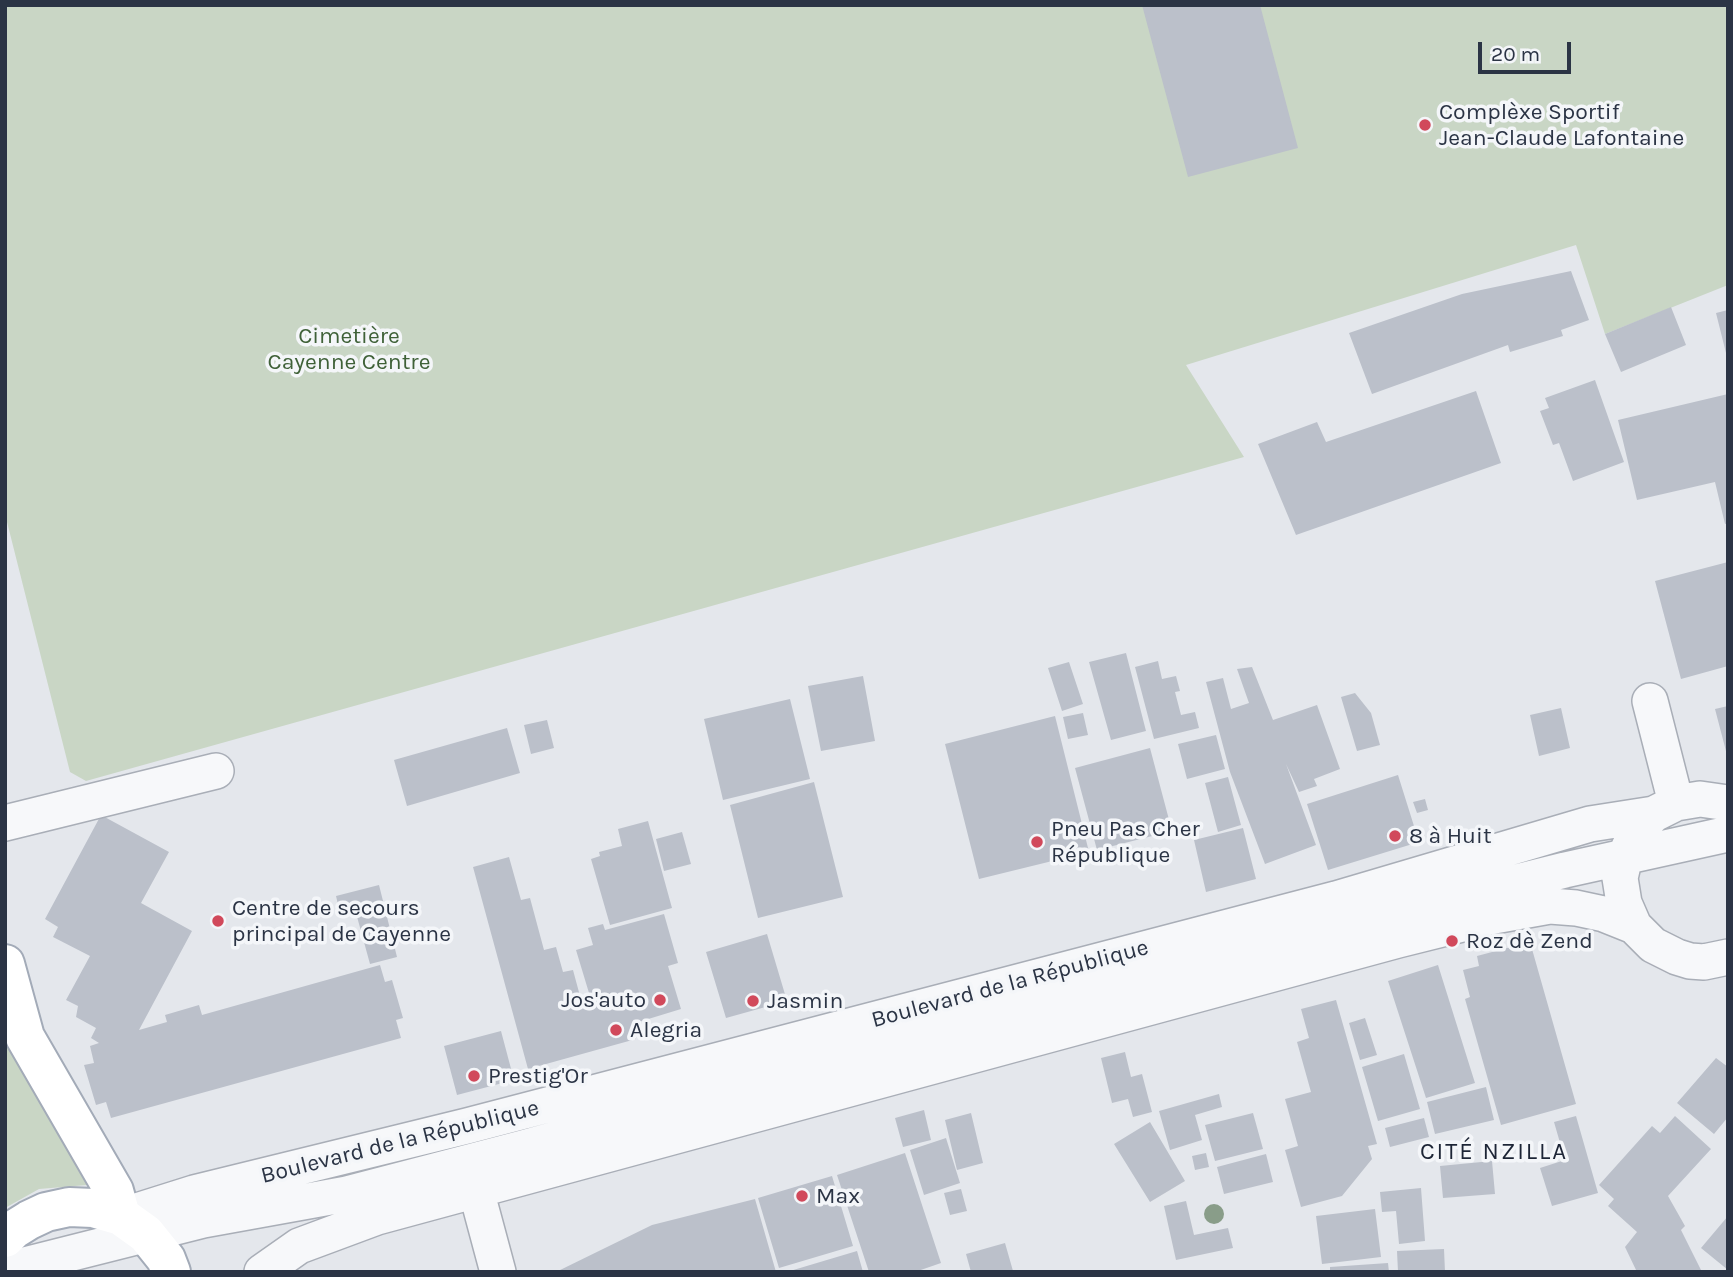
<!DOCTYPE html>
<html>
<head>
<meta charset="utf-8">
<style>
	body { margin:0 }
	#map { position:relative; width:1733px; height:1277px; overflow:hidden; background:#e4e7ec; font-family:Karla,sans-serif }
	canvas { display:block }
	.frame { position:absolute; inset:0; border:7px solid #2b3445; pointer-events:none }
	.scale { position:absolute; left:1478px; top:42px; width:93px; height:32px; box-sizing:border-box; border:4px solid #2b3445; border-top:0; padding-left:9px; font-size:21px; line-height:24px; white-space:nowrap; color:#2b3445; -webkit-text-stroke:5px #f4f6f9; paint-order:stroke }
</style>
</head>
<body>
<div id="map">
<canvas width="1733" height="1277"></canvas>
<div class="frame"></div>
<div class="scale">20 m</div>
</div>
<script>
const context = document.querySelector('canvas').getContext('2d');
context.lineJoin = 'round';
function paint(path, color) { context.fillStyle = color; context.fill(path, 'evenodd'); }
const shape = rows => new Path2D(rows.map(r => 'M' + r).join(''));
function stroke(path, color, width, dash) { context.strokeStyle = color; context.lineWidth = width; context.lineCap = dash ? 'butt' : 'round'; context.setLineDash(dash || []); context.stroke(path); }
function label(font, color, halo, rows, align = 'center') {
  context.font = font + ' Karla,sans-serif'; context.lineWidth = 7; context.setLineDash([]); context.textBaseline = 'middle'; context.strokeStyle = halo; context.fillStyle = color; for (const [text, x, y, turn = 0] of rows) {
    context.save(); context.translate(x, y); context.rotate((+turn || 0) * Math.PI / 180); context.textAlign = isNaN(turn) ? turn : align; if (halo) context.strokeText(text, 0, 0); context.fillText(text, 0, 0); context.restore();
  }
}
paint(shape([
	[5,5,1728,5,1728,285,1605,334,1576,245,1186,365,1244,457,86,781,70,772,5,514],
	[5,1022,19,1059,87,1185,39,1189,5,1208]
]), '#c9d6c5');
paint(shape([
	[1142,5,1260,5,1298,148,1188,177],
	[1571,271,1589,320,1561,330,1563,336,1510,352,1508,345,1372,394,1349,333,1462,294],
	[1671,307,1686,345,1621,372,1605,334],
	[1728,310,1728,357,1727,357,1716,313],
	[1595,380,1624,462,1573,481,1559,443,1553,445,1540,411,1549,408,1545,398],
	[1476,391,1501,463,1296,535,1258,444,1317,422,1326,442],
	[1728,394,1728,523,1725,524,1715,482,1637,500,1618,420],
	[1728,562,1728,666,1681,679,1655,581],
	[1126,653,1146,731,1111,740,1089,662],
	[1158,661,1162,679,1176,676,1180,691,1175,692,1181,715,1195,712,1199,728,1154,739,1135,667],
	[1069,662,1083,704,1062,711,1048,668],
	[1252,667,1273,720,1317,705,1340,769,1314,779,1317,786,1299,792,1286,764,1316,845,1265,864,1230,772,1206,682,1223,678,1231,709,1249,703,1237,669],
	[863,676,875,741,821,751,808,686],
	[1355,693,1371,713,1380,745,1357,751,1341,697],
	[790,699,810,779,723,800,704,719],
	[1728,706,1728,755,1727,755,1715,709],
	[1561,708,1570,748,1539,756,1530,715],
	[1083,713,1088,735,1068,739,1063,717],
	[1055,716,1089,852,979,879,945,744],
	[547,720,554,748,531,754,524,725],
	[507,728,520,773,407,806,394,760],
	[1216,735,1225,769,1187,779,1178,744],
	[1150,748,1172,831,1097,850,1075,768],
	[1398,775,1419,842,1328,870,1307,804],
	[1228,777,1241,825,1218,832,1205,783],
	[814,782,843,897,758,918,730,805],
	[1425,799,1428,810,1417,813,1413,802],
	[101,815,169,852,141,903,192,931,139,1030,167,1022,165,1015,199,1005,202,1015,380,965,385,982,392,980,403,1018,396,1020,401,1038,111,1118,106,1102,96,1105,84,1065,94,1063,90,1046,99,1043,91,1038,96,1028,76,1017,78,1006,66,1000,90,956,53,937,58,927,45,919],
	[648,821,672,908,610,925,591,859,600,856,599,852,622,846,618,829],
	[1243,828,1256,879,1206,892,1194,840],
	[682,832,691,864,664,871,656,839],
	[509,857,521,900,530,898,544,950,556,947,563,972,573,970,580,996,589,993,576,950,593,945,588,928,603,924,605,930,664,914,678,963,668,966,681,1009,632,1024,636,1039,528,1069,473,867],
	[379,885,397,957,370,964,356,913,341,917,336,896],
	[767,934,787,1001,726,1018,706,952],
	[1530,942,1576,1104,1501,1125,1465,999,1470,997,1463,970,1479,966,1477,956],
	[1438,965,1475,1083,1426,1098,1388,981],
	[1336,1000,1377,1144,1368,1146,1372,1159,1342,1196,1301,1207,1285,1150,1298,1146,1285,1099,1311,1092,1297,1042,1309,1038,1301,1009],
	[1365,1018,1377,1055,1360,1060,1349,1023],
	[501,1031,514,1080,457,1095,444,1046],
	[1125,1052,1131,1077,1142,1074,1152,1112,1133,1117,1128,1099,1112,1103,1101,1058],
	[1404,1054,1420,1109,1378,1121,1362,1067],
	[1716,1058,1728,1067,1728,1117,1714,1134,1677,1103],
	[1486,1087,1494,1120,1435,1134,1427,1102],
	[1219,1094,1222,1107,1195,1115,1202,1140,1170,1150,1159,1111],
	[924,1110,931,1140,903,1147,895,1118],
	[971,1113,983,1163,957,1170,945,1120],
	[1253,1113,1263,1149,1215,1161,1205,1125],
	[1576,1116,1598,1193,1552,1206,1540,1168,1565,1160,1554,1122],
	[1675,1116,1711,1149,1668,1196,1685,1226,1681,1230,1702,1272,1637,1272,1625,1247,1637,1232,1608,1206,1614,1199,1599,1185,1652,1126,1660,1133],
	[1424,1118,1429,1137,1390,1147,1385,1128],
	[1150,1122,1185,1181,1150,1202,1114,1144],
	[946,1138,960,1183,924,1195,910,1150],
	[905,1153,941,1263,915,1272,869,1272,837,1175],
	[1206,1153,1209,1167,1195,1170,1192,1156],
	[1266,1154,1273,1182,1224,1194,1217,1167],
	[1492,1161,1495,1194,1443,1198,1440,1166],
	[832,1176,853,1246,779,1268,758,1198],
	[1421,1188,1425,1241,1399,1244,1396,1211,1382,1212,1380,1192],
	[961,1189,967,1211,950,1215,944,1193],
	[755,1199,776,1272,556,1272,652,1225],
	[1186,1201,1194,1235,1228,1228,1233,1248,1176,1260,1164,1206],
	[1375,1209,1381,1257,1322,1264,1316,1216],
	[1728,1216,1728,1270,1701,1248],
	[1005,1243,1013,1271,971,1272,966,1254],
	[1444,1249,1445,1272,1398,1272,1397,1251],
	[857,1251,863,1272,790,1272,790,1271],
	[1388,1263,1389,1272,1330,1272,1330,1267]
]), '#bbc0ca');
const minor = shape([
	[1650,701,1676,803],
	[1728,803,1700,799,1676,803,1654,814,1636,832,1625,856,1620,878,1624,903,1634,926,1653,945,1677,957,1690,961,1704,962,1728,957],
	[5,823,216,771],
	[476,1190,498,1272],
	[121,1216,194,1193,467,1126,1336,899,1590,824,1654,814],
	[5,1270,203,1220,347,1194,523,1148,1273,943,1565,870,1728,834],
	[262,1272,299,1246,377,1217,1398,940,1494,916,1550,906,1576,908,1604,914,1634,926]
]);
const major = shape([
	[5,964,25,1037,114,1191,121,1216],
	[5,1238,13,1230,29,1220,46,1212,69,1207,93,1208,121,1216,146,1234,166,1259,171,1272]
]);
stroke(minor, '#a9aeb7', 38);
stroke(major, '#a3abb8', 42);
stroke(minor, '#f7f8fa', 35);
stroke(major, '#fff', 38);
context.fillStyle = '#899d89';
for (const [x, y] of [
	[1214,1214]
]) { context.beginPath(); context.arc(x, y, 10, 0, 2 * Math.PI); context.fill(); }
for (const [x, y, r, color] of [
	[1425,125,7,"#d1495b"],
	[1395,836,7,"#d1495b"],
	[1037,842,7,"#d1495b"],
	[218,921,7,"#d1495b"],
	[1452,941,7,"#d1495b"],
	[660,1000,7,"#d1495b"],
	[753,1001,7,"#d1495b"],
	[616,1030,7,"#d1495b"],
	[474,1076,7,"#d1495b"],
	[802,1196,7,"#d1495b"]
]) { const dot = new Path2D(); dot.arc(x, y, r, 0, 2 * Math.PI); context.fillStyle = color; context.fill(dot); stroke(dot, '#f4f6f9', 2.5); }
label('23px', '#2b3445', '#f4f6f9', [
	["Complèxe Sportif",1439,112],
	["Jean-Claude Lafontaine",1439,138],
	["Pneu Pas Cher",1051,829],
	["République",1051,855],
	["8 à Huit",1409,836],
	["Centre de secours",232,908],
	["principal de Cayenne",232,934],
	["Roz dè Zend",1466,941],
	["Jos'auto",646,1000,"right"],
	["Jasmin",767,1001],
	["Alegria",630,1030],
	["Prestig'Or",488,1076],
	["Max",816,1196]
], 'left');
label('23px', '#3f6138', '#f4f6f9', [
	["Cimetière",349,336],
	["Cayenne Centre",349,362]
]);
label('23px', '#2b3445', '#f4f6f9', [
	["Boulevard de la République",1010,984,-15],
	["Boulevard de la République",400,1142,-14]
]);
context.letterSpacing = '2px';
label('24px', '#1d2536', '#f4f6f9', [
	["CITÉ NZILLA",1494,1152]
]);
context.letterSpacing = '0px';
</script>
</body>
</html>
